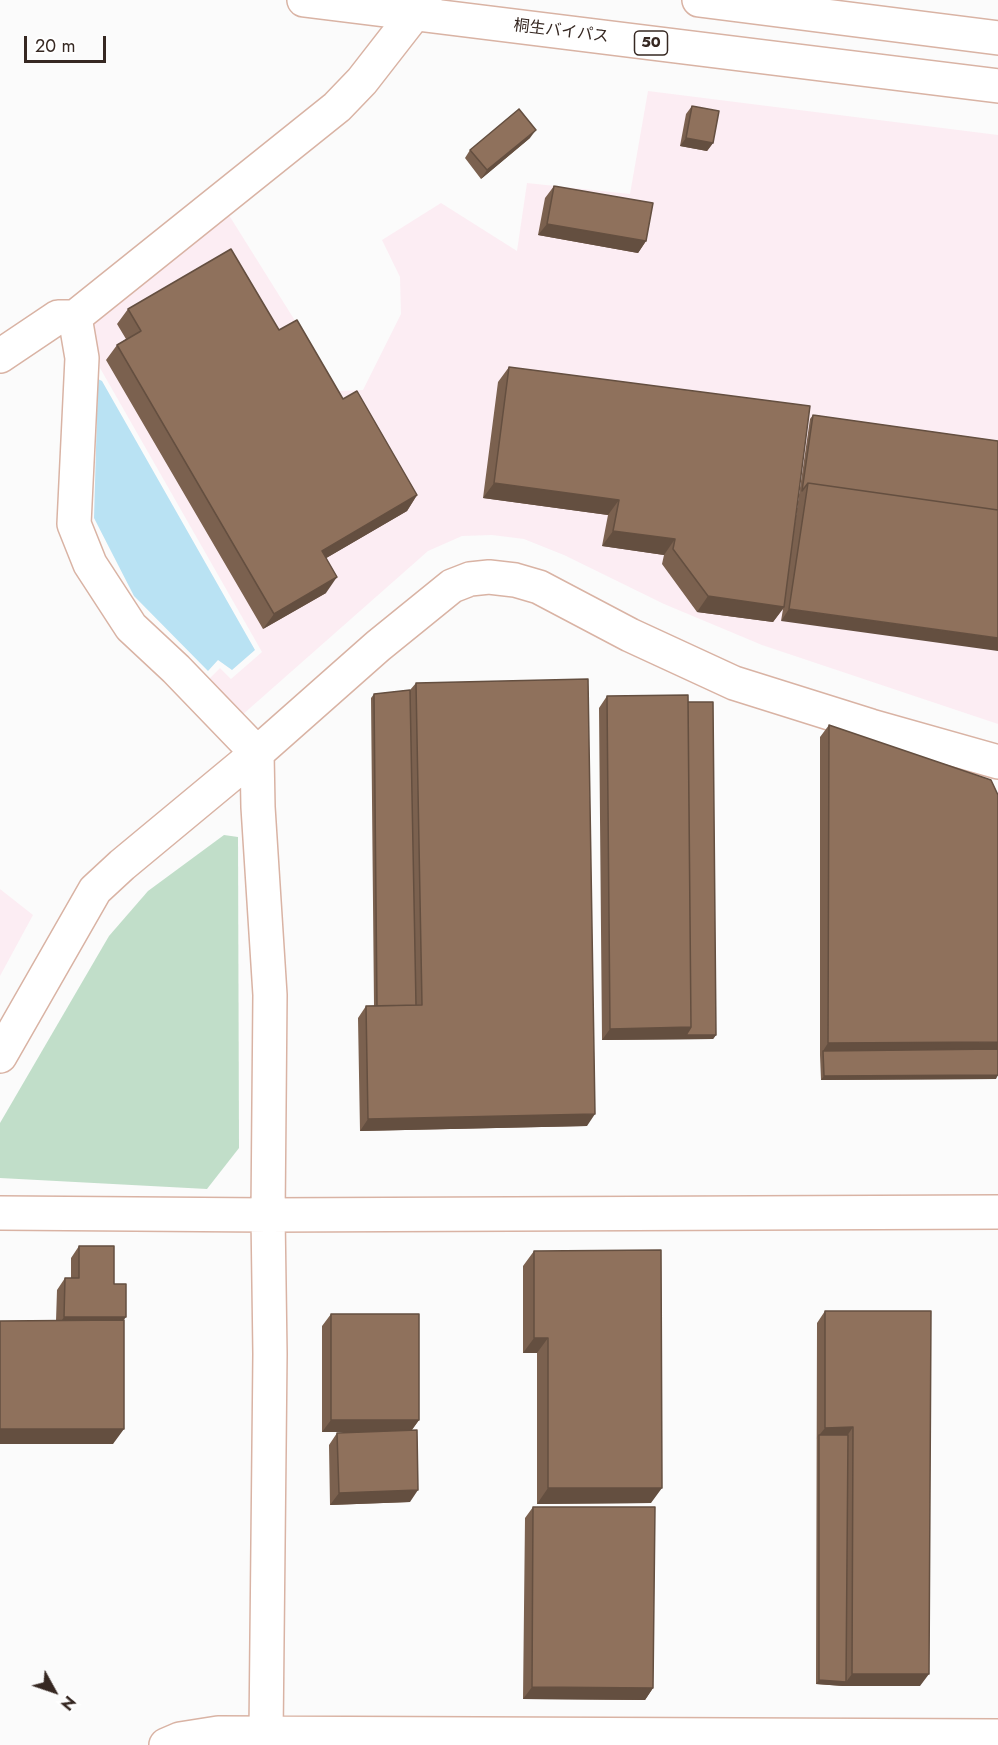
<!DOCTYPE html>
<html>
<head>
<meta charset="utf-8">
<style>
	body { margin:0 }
	#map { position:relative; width:998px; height:1745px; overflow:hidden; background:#fbfbfb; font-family:Jost,sans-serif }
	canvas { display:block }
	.north { position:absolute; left:24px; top:1661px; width:60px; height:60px; -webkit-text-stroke:4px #fff; paint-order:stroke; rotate:130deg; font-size:16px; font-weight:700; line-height:24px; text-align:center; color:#362822 }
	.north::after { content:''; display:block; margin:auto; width:21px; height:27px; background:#362822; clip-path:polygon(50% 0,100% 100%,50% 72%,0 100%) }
	.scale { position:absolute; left:24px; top:36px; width:82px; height:27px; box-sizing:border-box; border:3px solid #362822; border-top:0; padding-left:8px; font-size:18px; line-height:21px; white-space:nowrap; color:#362822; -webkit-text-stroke:4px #fff; paint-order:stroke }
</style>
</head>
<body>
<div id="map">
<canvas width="998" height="1745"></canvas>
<div class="north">N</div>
<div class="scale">20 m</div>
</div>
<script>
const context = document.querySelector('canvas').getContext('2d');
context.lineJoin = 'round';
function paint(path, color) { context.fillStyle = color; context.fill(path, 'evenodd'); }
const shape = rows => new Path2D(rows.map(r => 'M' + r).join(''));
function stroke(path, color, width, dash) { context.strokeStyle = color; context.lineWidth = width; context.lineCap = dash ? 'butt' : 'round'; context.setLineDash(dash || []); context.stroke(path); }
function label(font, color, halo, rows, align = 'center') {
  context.font = font + ' Jost,"Noto Sans JP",sans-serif'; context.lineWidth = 4.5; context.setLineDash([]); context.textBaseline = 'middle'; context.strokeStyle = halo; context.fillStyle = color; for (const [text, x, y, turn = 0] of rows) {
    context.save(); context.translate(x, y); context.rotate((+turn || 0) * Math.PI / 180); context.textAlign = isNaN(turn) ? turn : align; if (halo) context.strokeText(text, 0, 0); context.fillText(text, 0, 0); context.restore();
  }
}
paint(shape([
	[648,91,998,135,998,724,762,645,664,604,564,555,524,539,492,535,462,536,428,551,241,716,207,681,220,668,231,679,262,652,100,368,93,322,227,212,339,391,363,390,401,314,400,277,382,240,441,203,517,251,527,183,630,194],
	[0,889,33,915,0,976]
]), '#fcedf3');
paint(shape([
	[224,835,238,837,239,1148,207,1189,0,1178,0,1123,109,936,148,891]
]), '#c1dec9');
paint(shape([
	[98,379,102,381,255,650,232,670,218,660,208,671,134,596,94,518]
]), '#b9e2f3');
const minor = shape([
	[75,317,82,358,74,524,90,564,131,627,176,669,257,753,258,807,270,995,268,1215,270,1354,266,1734],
	[0,356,58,317,75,317,337,107,362,81,425,0],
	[0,1056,95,890,122,865,257,753,378,646,452,586,470,579,489,577,515,580,539,587,630,635,734,683,871,726,998,762],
	[0,1213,268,1215,998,1212],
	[166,1745,180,1739,218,1733,998,1736]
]);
const highway = shape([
	[304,0,998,86],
	[699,0,998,38]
]);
stroke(minor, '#d9b3a4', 36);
stroke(highway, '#d9b3a4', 36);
stroke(minor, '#fff', 33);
stroke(highway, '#fff', 33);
paint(shape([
	[692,106,713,143,707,151,680,146,686,114],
	[530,138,481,179,465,158,470,150],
	[554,186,646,241,638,253,538,235,545,198],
	[128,309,279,330,343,399,417,495,407,511,326,558,326,593,263,629,106,360,117,345,126,339,117,324],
	[509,367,791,550,810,419,813,415,998,441,781,621,783,609,773,622,697,612,662,564,664,555,602,546,608,515,483,498,498,382],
	[416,683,587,1126,360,1131,358,1018,366,1006,374,1006,371,698,374,694,410,690],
	[607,696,688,702,716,1035,713,1039,602,1040,599,708],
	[829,725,996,1079,821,1080,820,1055,820,737],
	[79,1246,114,1284,123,1320,113,1444,56,1321,57,1290,65,1278,71,1278,71,1258],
	[534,1251,651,1503,537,1504,537,1353,523,1353,523,1266],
	[825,1311,920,1686,843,1686,816,1684,817,1323],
	[331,1314,419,1420,412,1430,410,1502,330,1505,329,1445,337,1433,361,1432,322,1432,322,1326],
	[533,1507,653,1688,645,1700,523,1699,525,1518]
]), '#7b614f');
paint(shape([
	[536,130,530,138,481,179,487,170],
	[686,138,713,143,707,151,680,146],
	[547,224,646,241,638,253,538,235],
	[494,483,619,500,608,515,483,498],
	[417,495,407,511,311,567,322,551],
	[613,531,675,539,664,555,602,546],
	[337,577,326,593,263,629,274,614],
	[708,596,784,607,773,622,697,612],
	[789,609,998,638,998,651,781,621],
	[691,1027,716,1035,713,1039,602,1040,610,1029],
	[998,1042,998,1052,823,1051,828,1043],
	[998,1075,996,1079,821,1080,824,1076],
	[595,1114,587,1126,360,1131,368,1119],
	[64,1317,126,1317,117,1329,56,1329],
	[534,1338,548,1338,537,1353,523,1353],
	[331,1420,419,1420,410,1432,322,1432],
	[853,1427,845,1439,819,1435,816,1439,825,1428],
	[0,1429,124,1429,113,1444,0,1444],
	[548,1488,662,1488,651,1503,537,1504],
	[418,1490,410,1502,330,1505,339,1493],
	[852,1674,929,1674,920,1686,843,1686,816,1684,819,1680,846,1682],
	[532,1687,653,1688,645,1700,523,1699]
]), '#644f40');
const building = shape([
	[692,106,719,111,713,143,686,138,692,106],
	[519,109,536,130,487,170,470,150,519,109],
	[554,186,653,203,646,241,547,224,554,186],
	[231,249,279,330,297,320,343,399,357,391,417,495,322,551,337,577,274,614,117,345,141,331,128,309,231,249],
	[509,367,810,406,784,607,708,596,673,549,675,539,613,531,619,500,494,483,509,367],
	[813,415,998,441,998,510,808,483,802,491,813,415],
	[808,483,998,510,998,638,789,609,808,483],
	[588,679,595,1114,368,1119,366,1006,422,1005,416,683,588,679],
	[410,690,416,1005,377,1006,374,694,410,690],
	[688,695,691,1027,610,1029,607,696,688,695],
	[688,702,713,702,716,1035,686,1035,691,1027,688,702],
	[829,725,991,780,998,795,998,1042,828,1043,829,725],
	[998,1049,998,1075,824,1076,823,1051,998,1049],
	[79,1246,114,1246,114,1284,126,1284,126,1317,64,1317,65,1278,79,1278,79,1246],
	[661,1250,662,1488,548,1488,548,1338,534,1338,534,1251,661,1250],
	[825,1311,931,1311,929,1674,852,1674,853,1427,825,1428,825,1311],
	[331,1314,419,1314,419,1420,331,1420,331,1314],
	[124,1320,124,1429,0,1429,0,1321,124,1320],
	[417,1430,418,1490,339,1493,337,1433,417,1430],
	[819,1435,848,1435,846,1682,819,1680,819,1435],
	[533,1507,655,1507,653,1688,532,1687,533,1507]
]);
paint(building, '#8f715c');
stroke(building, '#644f40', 1.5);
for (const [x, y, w] of [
	[651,43,33]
]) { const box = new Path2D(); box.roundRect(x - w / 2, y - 12, w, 24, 4.5); context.fillStyle = '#fff'; context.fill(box); stroke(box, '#362822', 1.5); }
label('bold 15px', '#362822', null, [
	["50",651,43]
]);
label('16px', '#362822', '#fff', [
	["桐生バイパス",561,32,7]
]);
</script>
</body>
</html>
